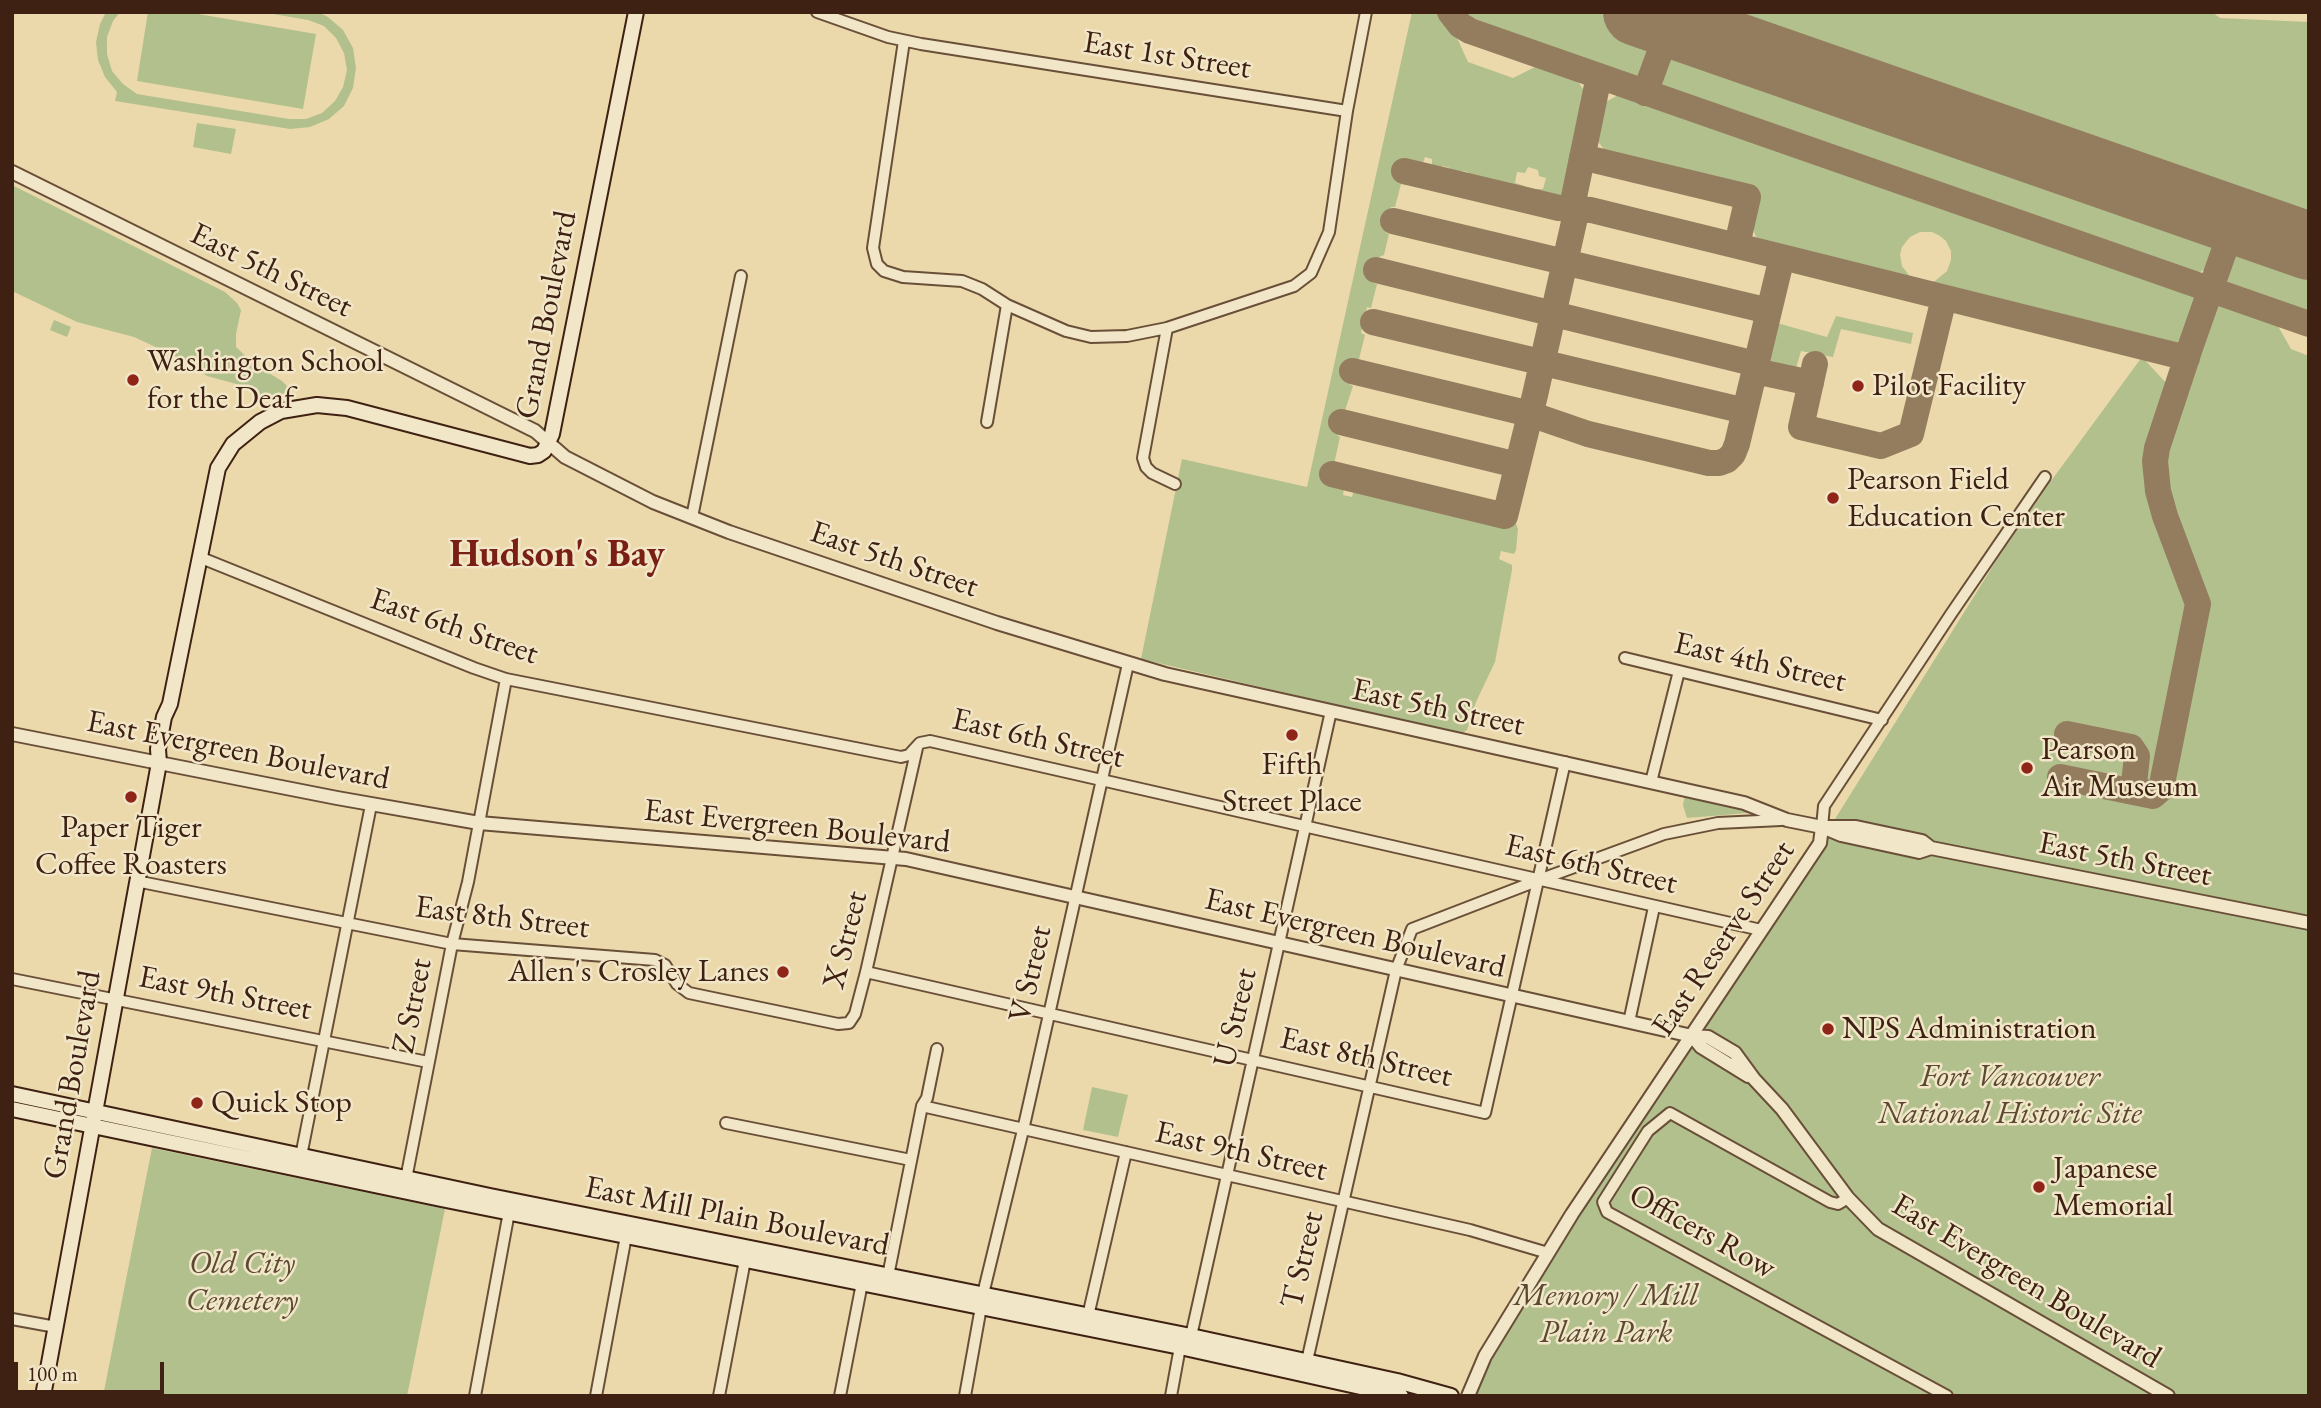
<!DOCTYPE html>
<html>
<head>
<meta charset="utf-8">
<style>
	body { margin:0 }
	#map { position:relative; width:2321px; height:1408px; overflow:hidden; background:#ebd9ab; font-family:"EB Garamond",serif }
	canvas { display:block }
	.frame { position:absolute; inset:0; border:14px solid #3e2112; pointer-events:none }
	.scale { position:absolute; left:14px; top:1362px; width:150px; height:32px; box-sizing:border-box; border:4px solid #3e2112; border-top:0; padding-left:9px; font-size:21px; line-height:24px; white-space:nowrap; color:#3e2112; -webkit-text-stroke:5px #f2e6c8; paint-order:stroke }
</style>
</head>
<body>
<div id="map">
<canvas width="2321" height="1408"></canvas>
<div class="frame"></div>
<div class="scale">100 m</div>
</div>
<script>
const context = document.querySelector('canvas').getContext('2d');
context.lineJoin = 'round';
function paint(path, color) { context.fillStyle = color; context.fill(path, 'evenodd'); }
const shape = rows => new Path2D(rows.map(r => 'M' + r).join(''));
function stroke(path, color, width, dash) { context.strokeStyle = color; context.lineWidth = width; context.lineCap = dash ? 'butt' : 'round'; context.setLineDash(dash || []); context.stroke(path); }
function label(font, color, halo, rows, align = 'center') {
  context.font = font + ' "EB Garamond",serif'; context.lineWidth = 5; context.setLineDash([]); context.textBaseline = 'middle'; context.strokeStyle = halo; context.fillStyle = color; for (const [text, x, y, turn = 0] of rows) {
    context.save(); context.translate(x, y); context.rotate((+turn || 0) * Math.PI / 180); context.textAlign = isNaN(turn) ? turn : align; if (halo) context.strokeText(text, 0, 0); context.fillText(text, 0, 0); context.restore();
  }
}
paint(shape([
	[106,12,120,12,113,21,107,37,107,54,112,71,123,84,137,94,289,119,306,119,322,113,335,101,343,87,347,70,344,53,336,38,324,26,308,20,262,12,318,12,328,17,343,30,353,48,356,68,353,88,344,106,329,119,310,127,290,129,115,101,117,92,105,77,98,60,96,42,100,24],
	[148,12,186,12,316,34,303,109,137,81],
	[1412,12,1442,12,1452,27,1468,62,1513,78,1541,64,1574,76,1583,89,1585,98,1564,197,1560,202,1534,196,1534,189,1543,189,1546,178,1539,176,1538,170,1528,167,1525,173,1517,172,1515,183,1525,186,1522,193,1519,193,1468,181,1468,172,1460,171,1456,179,1449,176,1450,168,1442,166,1438,174,1432,173,1432,159,1425,157,1421,169,1405,167,1403,175,1408,179,1406,185,1401,184,1395,207,1391,207,1386,233,1389,234,1384,255,1379,257,1373,283,1377,284,1371,308,1367,307,1361,333,1365,335,1359,359,1354,359,1349,384,1353,386,1337,435,1340,437,1331,478,1345,483,1343,495,1352,497,1355,485,1510,522,1516,524,1518,529,1516,550,1514,554,1501,551,1499,559,1512,565,1512,570,1495,662,1476,702,1467,730,1461,734,1141,659,1182,459,1307,487],
	[1457,12,1596,12,1656,33,1654,47,1641,77,1634,80,1470,24],
	[1680,12,2212,12,2220,18,2309,22,2309,232],
	[1675,40,2206,225,2215,247,2213,259,2209,266,2199,273,2183,273,1680,97,1658,86,1663,61],
	[1618,95,1636,97,2192,291,2198,296,2198,304,2186,341,2180,348,2171,348,1765,244,1756,237,1751,223,1758,191,1617,157,1606,152,1597,140,1596,126,1601,108,1606,102],
	[1920,232,1932,232,1940,236,1946,241,1951,251,1951,260,1947,271,1935,281,1923,283,1911,278,1902,266,1900,255,1902,247,1910,237],
	[197,123,236,129,231,154,193,147],
	[12,185,225,292,237,303,241,310,236,334,236,347,254,364,282,381,288,387,287,393,276,399,267,399,251,388,207,376,173,355,134,337,77,322,12,291],
	[2258,243,2309,261,2309,316,2242,293,2234,290,2227,281,2224,272,2228,259,2244,248],
	[2218,301,2225,302,2274,319,2291,349,2309,356,2309,1396,1474,1396,1485,1356,1820,843,1998,558,2051,481,2142,357,2182,400],
	[1836,316,1913,333,1911,344,1841,329,1833,357,1801,351,1796,368,1792,371,1773,368,1769,364,1768,359,1777,323,1827,337],
	[54,320,71,327,67,337,50,330],
	[1685,795,1748,811,1748,813,1687,818,1683,805],
	[1092,1087,1128,1095,1118,1137,1083,1130],
	[152,1148,445,1209,407,1396,103,1396]
]), '#b2c08d');
stroke(shape([
	[1450,12,1460,25,1470,31,2309,324],
	[1645,93,1667,33,1675,28,1682,28],
	[1582,157,1748,197,1737,245],
	[1393,221,1769,311],
	[1782,257,2187,358],
	[1376,270,1756,364],
	[1373,322,1745,411],
	[1815,364,1801,427,1881,446,1911,434,1944,298],
	[1352,371,1530,414,1588,434,1709,463,1719,463,1727,460,1733,454,1737,444,1782,257,1591,210,1559,208,1404,171],
	[1755,371,1811,383],
	[1341,422,1517,465],
	[1332,474,1505,516,1535,395,1574,222,1574,197,1599,76],
	[2067,734,2131,747,2137,756,2134,784,2145,794],
	[2060,777,2153,796,2161,789,2198,604,2165,516,2158,491,2155,461,2157,448,2190,348,2235,220]
]), '#947d5e', 26);
stroke(shape([
	[1637,12,2309,246]
]), '#947d5e', 68);
const minor = shape([
	[817,12,888,37,921,44,1347,111],
	[904,41,873,248,877,264,884,271,903,277,962,281,982,289,1007,305,1066,331,1091,337,1127,336,1167,328,1294,286,1311,273,1329,232,1347,111,1366,12],
	[1167,328,1143,458,1146,467,1152,473,1175,484],
	[987,422,1007,305],
	[692,517,741,276],
	[199,557,474,668,506,679,901,757,909,755,920,743,930,741,1761,930],
	[1625,658,1882,720],
	[1651,782,1679,671],
	[1822,827,1824,806,1951,614,2045,477],
	[136,881,452,944,655,960,665,965,677,984,689,993,838,1024,849,1023,855,1014,866,972,917,748],
	[866,972,1485,1113,1565,762],
	[12,979,428,1062],
	[1629,1022,1654,907],
	[922,1106,1470,1230,1548,1253],
	[726,1123,911,1160],
	[301,1156,371,805],
	[406,1179,452,944,468,882,506,679],
	[1848,1198,1838,1204,1830,1202,1670,1113,1648,1131,1603,1202,1607,1212,1947,1396],
	[888,1276,922,1106,927,1098,937,1049],
	[983,1294,1023,1130,1128,664],
	[1088,1316,1126,1152],
	[12,1319,56,1327],
	[1191,1336,1331,711],
	[1307,1361,1396,970,1412,929,1539,880,1664,834,1718,823,1781,820],
	[475,1396,509,1212],
	[596,1396,626,1236],
	[719,1396,745,1260],
	[840,1396,862,1283],
	[965,1396,981,1307],
	[1171,1396,1180,1347]
]);
const tertiary = shape([
	[12,172,535,431,565,457,653,502,729,532,997,623,1165,674,1744,803,1787,820,1822,827,1841,835,1919,852,1931,848,2309,923],
	[12,734,337,798,479,823,906,859,1692,1036,1708,1037,1735,1053,1754,1079,1782,1109,1848,1198,1878,1229,2168,1396],
	[1826,827,1856,827,1922,841,1931,848],
	[1692,1036,1701,1047,1748,1076],
	[1468,1396,1485,1356,1572,1214,1820,843,1822,827]
]);
const secondary = shape([
	[12,1094,490,1196,1191,1336,1397,1381,1451,1396],
	[12,1109,441,1199,1180,1347,1401,1396],
	[43,1396,159,763,158,749,164,717,170,704,218,468,233,444,260,422,281,411,317,405,347,408,530,456,538,455,544,451,552,434,636,12]
]);
stroke(minor, '#694f38', 14);
stroke(tertiary, '#694f38', 16);
stroke(secondary, '#3e2112', 18);
stroke(minor, '#f2e6c8', 10);
stroke(tertiary, '#f2e6c8', 12);
stroke(secondary, '#f2e6c8', 14);
for (const [x, y, r, color] of [
	[133,380,7,"#8f2418"],
	[1858,386,7,"#8f2418"],
	[1833,498,7,"#8f2418"],
	[1292,735,7,"#8f2418"],
	[2027,768,7,"#8f2418"],
	[131,797,7,"#8f2418"],
	[783,972,7,"#8f2418"],
	[1828,1029,7,"#8f2418"],
	[197,1103,7,"#8f2418"],
	[2039,1187,7,"#8f2418"]
]) { const dot = new Path2D(); dot.arc(x, y, r, 0, 2 * Math.PI); context.fillStyle = color; context.fill(dot); stroke(dot, '#f2e6c8', 2.5); }
label('32px', '#3e2112', '#f2e6c8', [
	["East 1st Street",1167,56,9],
	["East 5th Street",271,271,26],
	["Grand Boulevard",547,315,-79],
	["East 5th Street",894,560,19],
	["East 6th Street",454,627,19],
	["East 4th Street",1760,663,13],
	["East 5th Street",1438,708,12],
	["East 6th Street",1038,739,13],
	["East Evergreen Boulevard",238,751,11],
	["East Evergreen Boulevard",797,827,6],
	["East 5th Street",2125,860,11],
	["East 6th Street",1591,865,13],
	["East 8th Street",502,918,7],
	["East Evergreen Boulevard",1355,934,13],
	["East Reserve Street",1724,939,-56],
	["X Street",846,940,-76],
	["V Street",1031,974,-77],
	["East 9th Street",225,994,11],
	["Z Street",413,1006,-79],
	["U Street",1236,1018,-77],
	["East 8th Street",1366,1058,13],
	["Grand Boulevard",73,1075,-80],
	["East 9th Street",1241,1152,13],
	["East Mill Plain Boulevard",737,1217,11],
	["Officers Row",1702,1232,29],
	["T Street",1303,1260,-77],
	["East Evergreen Boulevard",2026,1282,31]
]);
label('32px', '#3e2112', '#f2e6c8', [
	["Washington School",147,362],
	["for the Deaf",147,399],
	["Pilot Facility",1872,386],
	["Pearson Field",1847,480],
	["Education Center",1847,517],
	["Pearson",2041,750],
	["Air Museum",2041,787],
	["Fifth",1292,765,"center"],
	["Street Place",1292,802,"center"],
	["Paper Tiger",131,828,"center"],
	["Coffee Roasters",131,865,"center"],
	["Allen's Crosley Lanes",769,972,"right"],
	["NPS Administration",1842,1029],
	["Quick Stop",211,1103],
	["Japanese",2053,1169],
	["Memorial",2053,1206]
], 'left');
label('italic 32px', '#5b4931', '#f2e6c8', [
	["Fort Vancouver",2010,1077],
	["National Historic Site",2010,1114],
	["Old City",242,1264],
	["Cemetery",242,1301],
	["Memory / Mill",1606,1296],
	["Plain Park",1606,1333]
]);
label('bold 38px', '#7a1f14', '#f2e6c8', [
	["Hudson's Bay",557,556]
]);
</script>
</body>
</html>
